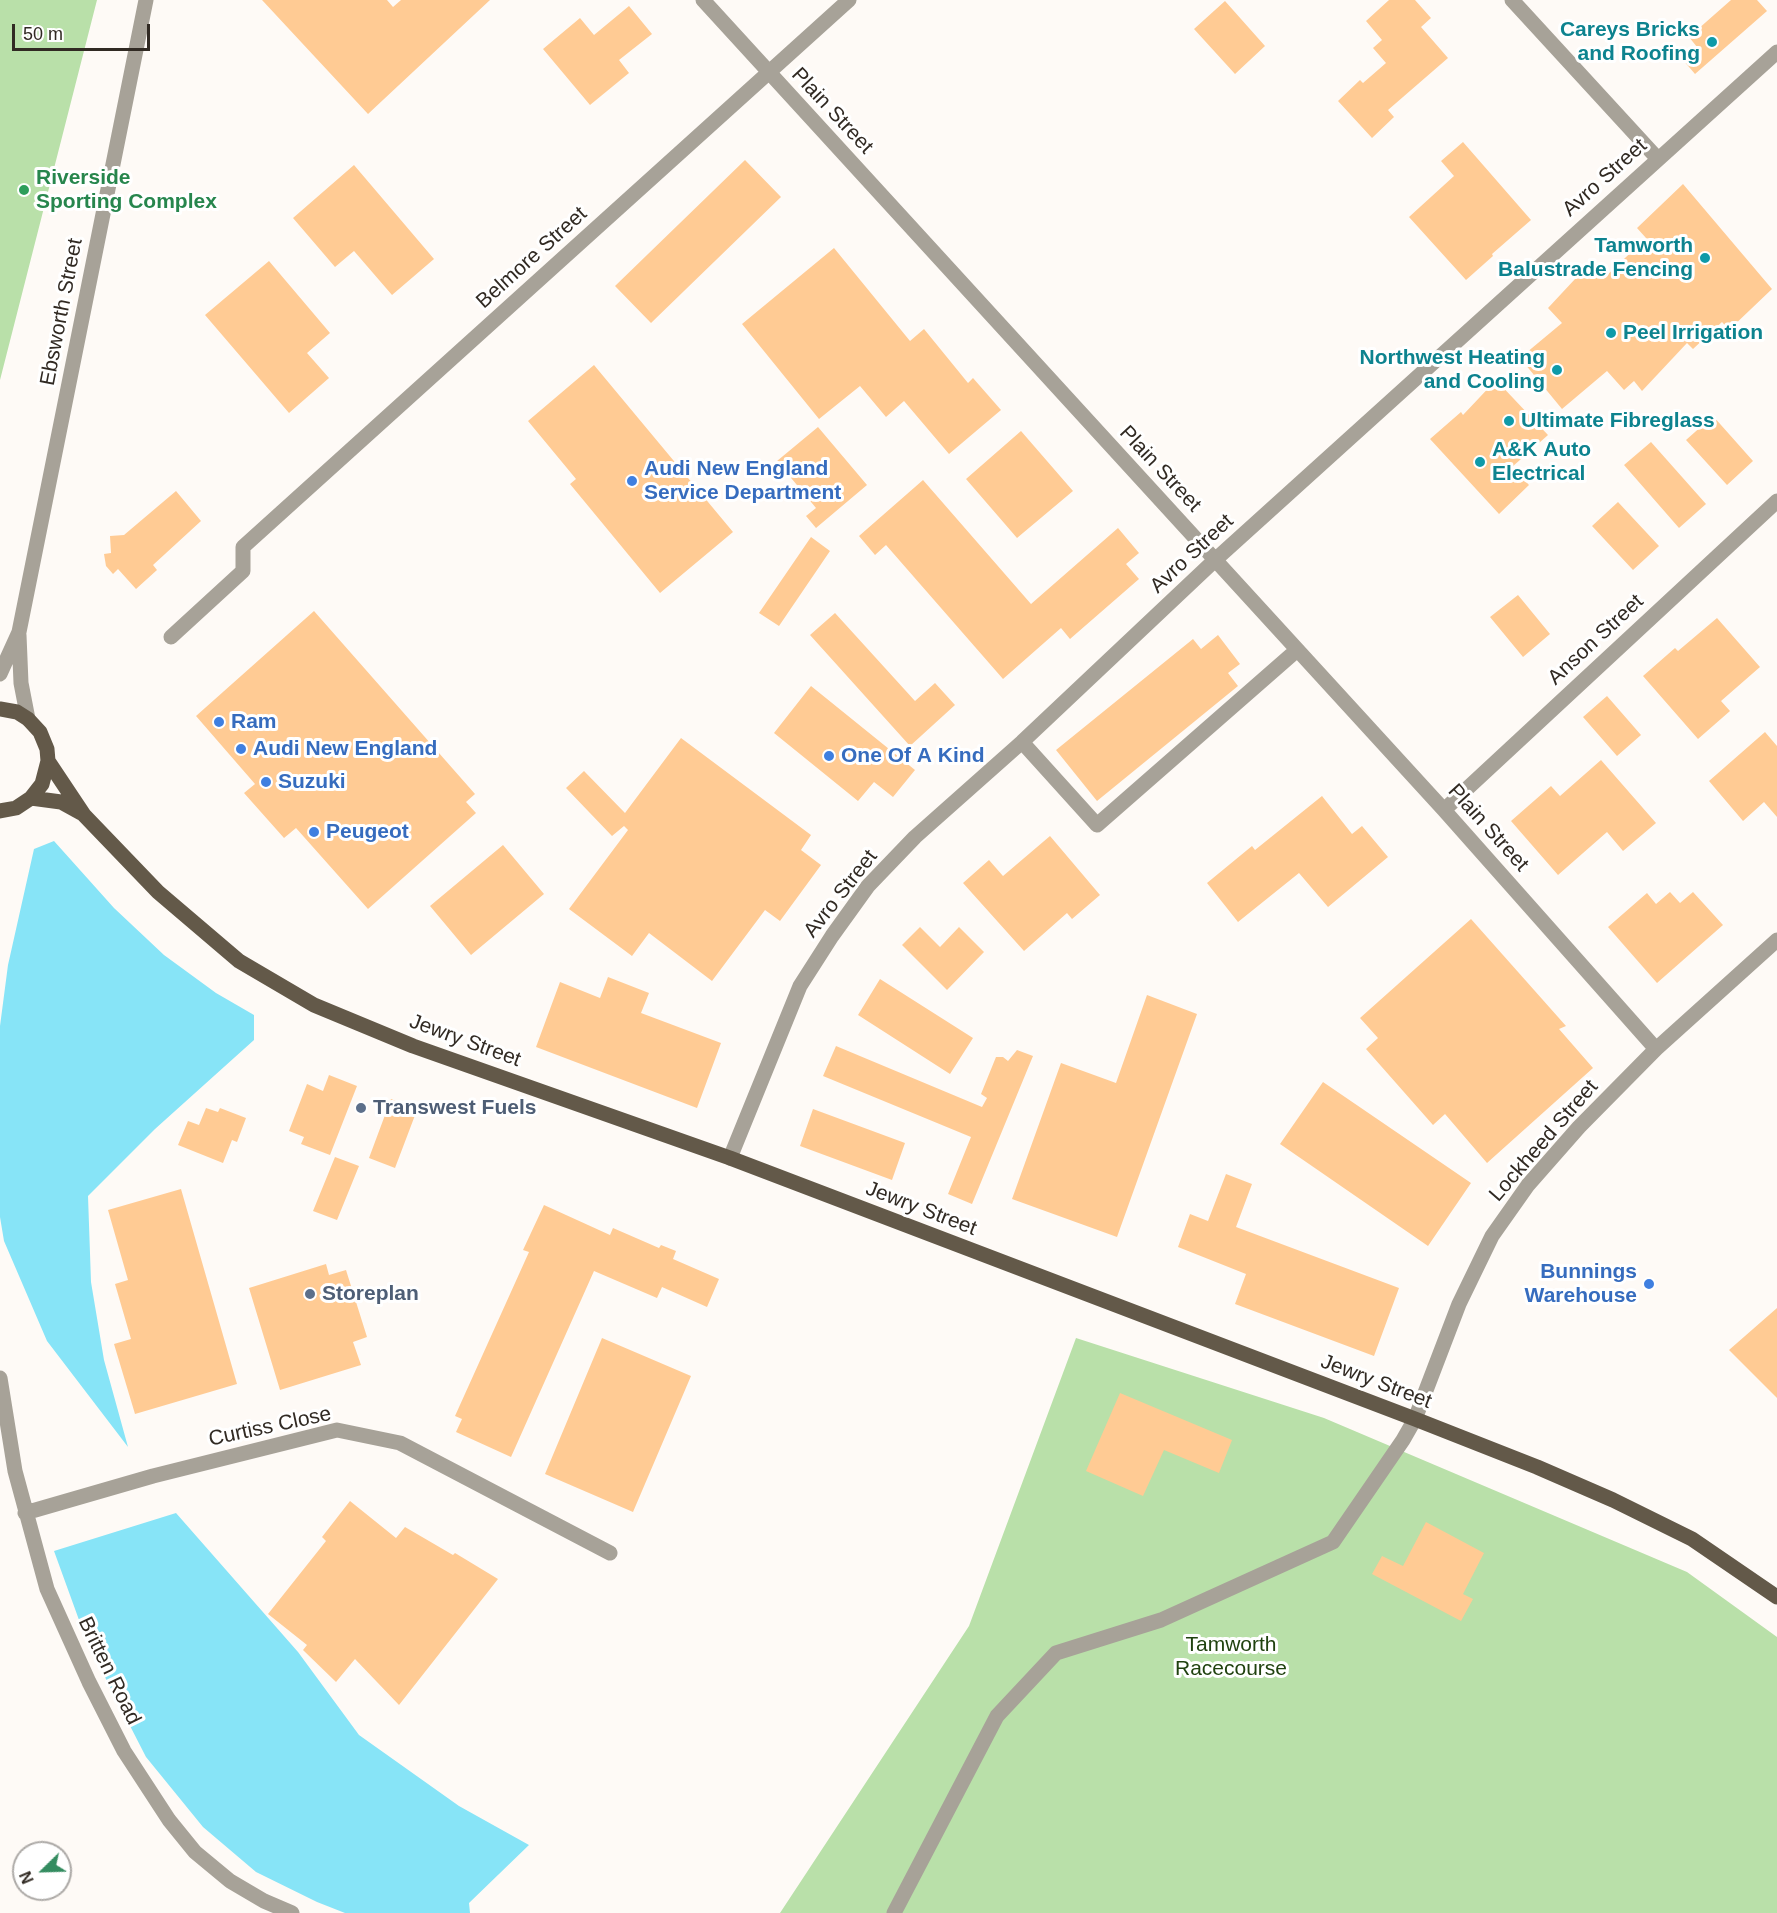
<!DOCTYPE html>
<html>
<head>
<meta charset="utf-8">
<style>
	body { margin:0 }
	#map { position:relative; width:1777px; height:1913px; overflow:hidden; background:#fefaf6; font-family:Arial,sans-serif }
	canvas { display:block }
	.north { position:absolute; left:12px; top:1841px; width:60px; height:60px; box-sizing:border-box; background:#fff; border:2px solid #adaaa7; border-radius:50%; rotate:247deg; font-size:16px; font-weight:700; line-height:24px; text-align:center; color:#312a23 }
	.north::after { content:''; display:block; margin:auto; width:21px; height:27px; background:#348c60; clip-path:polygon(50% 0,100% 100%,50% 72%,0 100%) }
	.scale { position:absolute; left:12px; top:24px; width:138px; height:27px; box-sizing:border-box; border:3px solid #312a23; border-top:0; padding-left:8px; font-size:18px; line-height:21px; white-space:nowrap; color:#312a23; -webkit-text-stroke:4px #fff; paint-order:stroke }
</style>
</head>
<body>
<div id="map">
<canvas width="1777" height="1913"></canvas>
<div class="north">N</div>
<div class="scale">50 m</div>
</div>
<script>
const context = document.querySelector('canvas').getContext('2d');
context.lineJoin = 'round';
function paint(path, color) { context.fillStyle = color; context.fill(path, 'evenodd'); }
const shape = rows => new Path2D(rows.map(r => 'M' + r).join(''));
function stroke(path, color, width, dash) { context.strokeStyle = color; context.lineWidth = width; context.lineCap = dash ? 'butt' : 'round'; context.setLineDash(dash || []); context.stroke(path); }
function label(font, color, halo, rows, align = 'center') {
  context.font = font + ' Arial,sans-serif'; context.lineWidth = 6; context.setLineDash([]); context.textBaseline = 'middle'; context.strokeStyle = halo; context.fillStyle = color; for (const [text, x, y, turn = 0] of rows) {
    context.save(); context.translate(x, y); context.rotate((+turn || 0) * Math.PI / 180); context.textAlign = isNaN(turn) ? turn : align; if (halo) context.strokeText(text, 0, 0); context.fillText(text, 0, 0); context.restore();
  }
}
paint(shape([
	[0,0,97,0,0,380],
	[1076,1338,1324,1418,1687,1572,1777,1637,1777,1913,780,1913,969,1626]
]), '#b9e0a9');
paint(shape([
	[54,841,114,908,164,955,216,993,254,1015,254,1040,155,1129,88,1196,91,1282,104,1360,128,1447,47,1341,4,1241,0,1217,0,1026,8,965,34,849],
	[176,1513,298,1652,359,1735,459,1806,529,1845,469,1903,470,1913,345,1913,317,1902,256,1872,203,1827,146,1757,87,1642,54,1551]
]), '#87e4f7');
paint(shape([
	[262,0,387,0,393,7,401,0,490,0,368,114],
	[1389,0,1415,0,1431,18,1421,27,1448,58,1388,110,1394,117,1372,138,1338,101,1360,80,1363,83,1386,63,1373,48,1382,40,1366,21],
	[1731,0,1757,0,1767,11,1695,74,1683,60,1697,47,1689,37],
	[1225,1,1265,46,1235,74,1194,29],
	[629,6,652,34,619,60,629,73,590,105,543,49,580,18,594,35],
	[1463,142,1531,220,1492,254,1493,256,1466,280,1409,217,1454,176,1441,161],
	[745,160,781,197,651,323,615,286],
	[354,165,434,259,392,295,354,251,335,267,293,218],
	[1683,184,1772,289,1729,330,1722,322,1693,349,1687,343,1642,391,1634,381,1624,390,1607,371,1562,409,1520,358,1562,323,1548,308,1589,264,1603,279,1646,238,1637,228],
	[834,248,910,341,924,329,968,383,973,378,1001,410,949,454,904,401,886,417,860,386,819,419,742,324],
	[269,261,330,333,307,353,329,378,289,413,205,315],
	[594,365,733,532,660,593,570,484,576,479,528,421],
	[1496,380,1548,435,1512,467,1529,485,1499,514,1430,439,1461,412,1463,415],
	[1713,416,1753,461,1727,485,1686,440],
	[818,427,867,485,816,528,806,516,816,508,777,461],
	[1021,431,1073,491,1017,538,966,479],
	[1651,442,1706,504,1679,528,1624,465],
	[923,480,1031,604,1118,528,1139,553,1126,564,1139,579,1070,639,1061,628,1003,679,886,545,875,555,859,536],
	[176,491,201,521,153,565,157,570,136,589,118,569,113,574,106,566,104,554,111,553,110,536,124,535],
	[1618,502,1659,546,1633,570,1592,526],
	[811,537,830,551,779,626,759,613],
	[1518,595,1550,634,1523,657,1490,617],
	[314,611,475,794,466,802,476,813,368,909,296,828,284,838,244,793,255,784,196,716],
	[835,613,915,701,935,683,955,705,910,746,810,635],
	[1717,618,1760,667,1721,701,1730,711,1698,739,1643,676,1675,648,1678,651],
	[1218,635,1240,664,1228,673,1238,686,1097,801,1056,750,1193,639,1201,649],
	[811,686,915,770,893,797,874,782,858,801,774,733],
	[1607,696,1641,735,1617,756,1583,717],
	[1765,732,1777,746,1777,817,1764,802,1743,821,1709,781],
	[681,738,811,835,801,850,821,865,780,921,765,910,712,981,649,933,632,956,569,909,628,830,624,826,612,836,566,788,584,771,625,813],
	[1601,760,1656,823,1623,851,1607,832,1558,875,1511,821,1551,786,1560,796],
	[1322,796,1352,834,1362,826,1388,857,1328,907,1299,873,1238,922,1207,883,1252,846,1255,850],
	[1050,836,1100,895,1072,919,1067,913,1024,951,963,883,989,860,1003,876],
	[503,845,544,894,471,955,430,906],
	[1670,892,1680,903,1693,892,1723,925,1657,983,1608,927,1647,893,1656,904],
	[1471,919,1566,1026,1559,1029,1593,1068,1487,1163,1445,1114,1433,1125,1366,1049,1378,1038,1360,1018],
	[920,927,940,947,959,927,984,952,947,990,902,945],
	[608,977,649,993,641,1013,721,1043,697,1108,536,1047,560,982,600,998],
	[880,979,973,1038,950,1074,858,1015],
	[1147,995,1197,1014,1117,1237,1012,1199,1061,1063,1116,1083],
	[836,1046,982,1107,987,1098,981,1094,996,1057,1003,1057,1008,1061,1017,1050,1033,1056,972,1204,948,1194,971,1137,823,1076],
	[329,1075,357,1086,330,1155,301,1144,304,1137,289,1131,307,1084,323,1091],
	[1323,1082,1471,1183,1428,1246,1280,1144],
	[391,1099,417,1110,395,1168,369,1158],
	[206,1108,218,1112,220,1108,246,1118,237,1142,232,1140,223,1163,178,1145,188,1121,199,1125],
	[813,1109,905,1143,892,1180,800,1146],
	[335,1157,359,1166,337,1220,313,1211],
	[1226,1174,1252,1184,1236,1227,1399,1288,1374,1356,1235,1304,1246,1274,1178,1247,1190,1214,1208,1221],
	[181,1189,237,1384,135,1414,114,1344,131,1339,115,1284,128,1280,108,1210],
	[544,1205,610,1235,613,1228,659,1248,661,1245,676,1251,673,1259,719,1279,707,1307,662,1287,657,1298,594,1271,511,1457,456,1432,462,1419,455,1416,529,1252,523,1250],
	[326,1264,329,1275,346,1270,367,1337,353,1342,361,1365,280,1390,249,1288],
	[1777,1308,1777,1398,1729,1350],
	[602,1338,691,1376,633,1512,545,1474],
	[1120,1393,1232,1440,1219,1473,1164,1450,1143,1496,1086,1471],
	[350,1501,396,1538,405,1527,453,1555,455,1553,498,1579,399,1705,355,1659,336,1682,303,1650,307,1645,268,1614,326,1541,322,1537],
	[1426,1522,1484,1553,1463,1594,1473,1599,1461,1621,1372,1574,1382,1556,1403,1566]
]), '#ffcb94');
stroke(shape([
	[703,0,1444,810,1656,1049],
	[1512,0,1658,159],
	[19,635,21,683,28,719],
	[171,637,243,571,243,547,849,0],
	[0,674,19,632,146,0],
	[1022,742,1097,825,1297,650],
	[1444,810,1777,501],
	[730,1158,800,986,832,936,868,886,915,837,1022,742,1215,560,1777,52],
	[0,1378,15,1471,47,1589,89,1682,124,1751,169,1820,195,1852,230,1881,264,1901,292,1913],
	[25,1513,153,1476,337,1430,400,1443,610,1553],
	[894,1913,997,1716,1056,1653,1161,1620,1333,1542,1403,1440,1415,1419,1459,1304,1492,1236,1528,1185,1579,1127,1656,1049,1777,940]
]), '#a7a298', 15);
stroke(shape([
	[0,709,17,712,28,719,40,732,47,749,48,761,42,784,31,798,16,808,0,811],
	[48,761,84,815,158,892,239,961,314,1005,413,1046,730,1158,1415,1419,1537,1467,1613,1500,1692,1539,1777,1597],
	[31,798,61,802,81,813]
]), '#635949', 15);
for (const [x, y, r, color] of [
	[1712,42,6,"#0f9aa8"],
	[24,190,6,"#2e9e5b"],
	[1705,258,6,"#0f9aa8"],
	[1611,333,6,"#0f9aa8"],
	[1557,370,6,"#0f9aa8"],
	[1509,421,6,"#0f9aa8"],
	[1480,462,6,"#0f9aa8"],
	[632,481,6,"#3f7fe0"],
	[219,722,6,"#3f7fe0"],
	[241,749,6,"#3f7fe0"],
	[829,756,6,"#3f7fe0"],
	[266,782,6,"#3f7fe0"],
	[314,832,6,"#3f7fe0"],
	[361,1108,6,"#5c6f8a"],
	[1649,1284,6,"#3f7fe0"],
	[310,1294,6,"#5c6f8a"]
]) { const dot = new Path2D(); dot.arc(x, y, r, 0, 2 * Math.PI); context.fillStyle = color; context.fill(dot); stroke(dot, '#fff', 2); }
label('bold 21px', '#0d838f', '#fff', [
	["Careys Bricks",1700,30],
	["and Roofing",1700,54],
	["Tamworth",1693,246],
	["Balustrade Fencing",1693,270],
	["Peel Irrigation",1623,333,"left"],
	["Northwest Heating",1545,358],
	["and Cooling",1545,382],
	["Ultimate Fibreglass",1521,421,"left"],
	["A&K Auto",1492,450,"left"],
	["Electrical",1492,474,"left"]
], 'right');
label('21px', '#312a23', '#fff', [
	["Plain Street",832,111,47],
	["Avro Street",1605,178,-42],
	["Belmore Street",532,258,-42],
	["Ebsworth Street",62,312,-79],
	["Plain Street",1160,469,47],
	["Avro Street",1192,554,-43],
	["Anson Street",1596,640,-43],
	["Plain Street",1488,828,48],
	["Avro Street",841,894,-52],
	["Jewry Street",465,1041,20],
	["Lockheed Street",1544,1141,-49],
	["Jewry Street",921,1209,21],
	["Jewry Street",1376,1382,21],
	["Curtiss Close",270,1427,-12],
	["Britten Road",109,1671,64]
]);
label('bold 21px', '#27864d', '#fff', [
	["Riverside",36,178],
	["Sporting Complex",36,202]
], 'left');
label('bold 21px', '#366cbe', '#fff', [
	["Audi New England",644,469],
	["Service Department",644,493],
	["Ram",231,722],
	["Audi New England",253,749],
	["One Of A Kind",841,756],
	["Suzuki",278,782],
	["Peugeot",326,832],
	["Bunnings",1637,1272,"right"],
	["Warehouse",1637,1296,"right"]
], 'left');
label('bold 21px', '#4e5e75', '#fff', [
	["Transwest Fuels",373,1108],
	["Storeplan",322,1294]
], 'left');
label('21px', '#20420f', '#fff', [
	["Tamworth",1231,1645],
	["Racecourse",1231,1669]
]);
</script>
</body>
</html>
